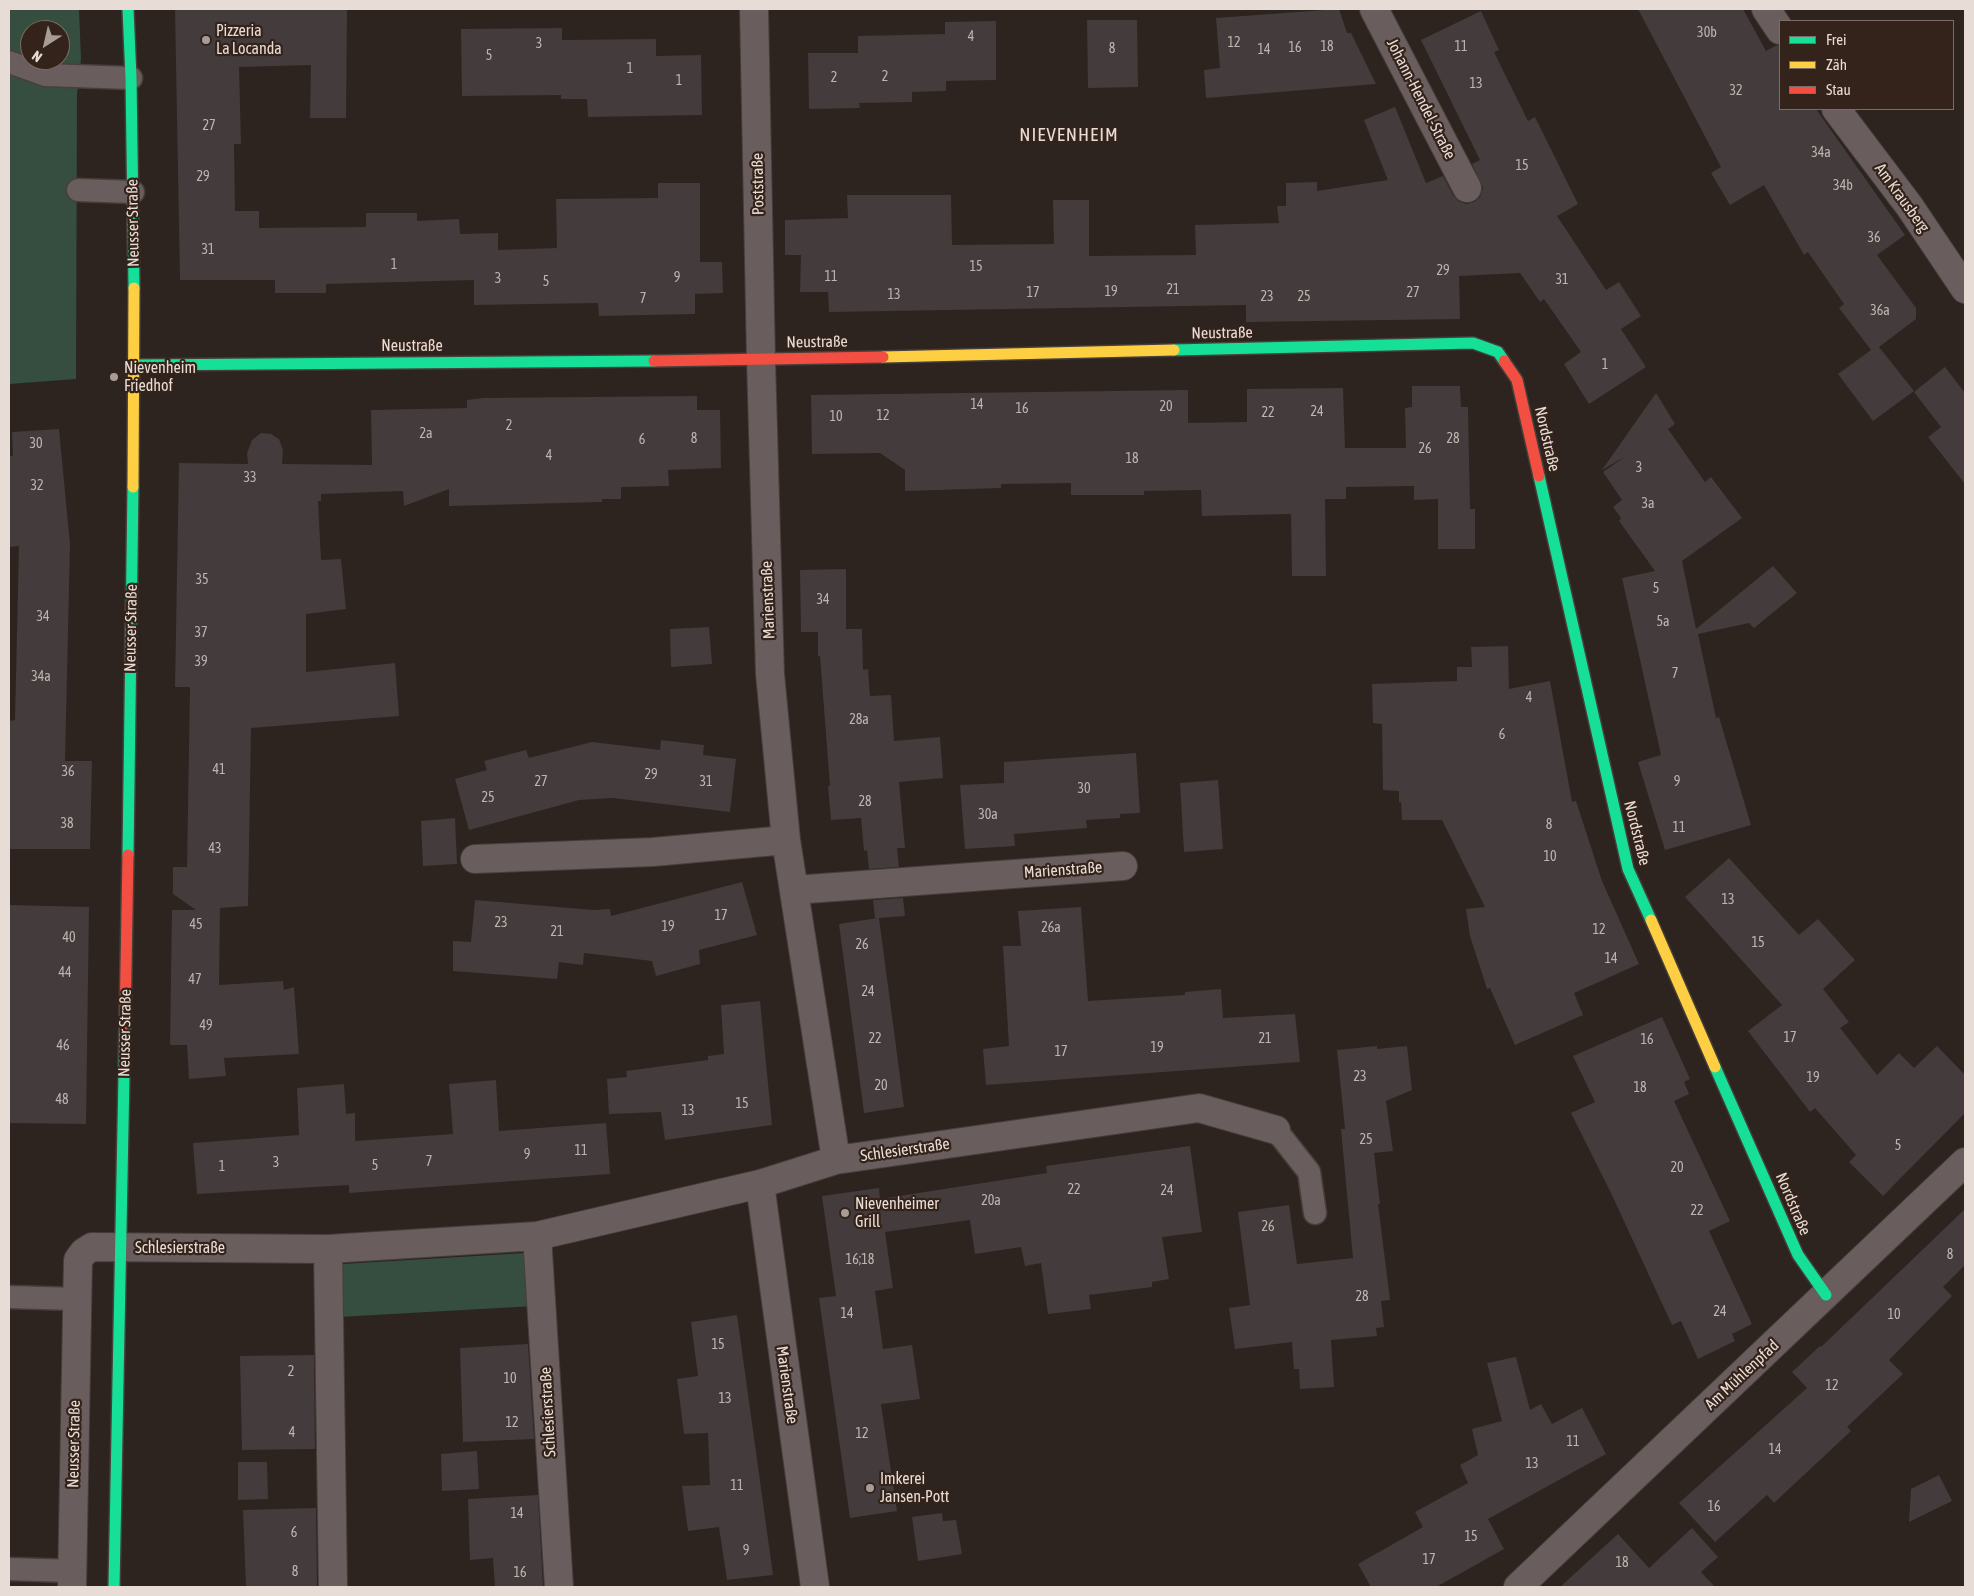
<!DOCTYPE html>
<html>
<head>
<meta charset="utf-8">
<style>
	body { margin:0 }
	#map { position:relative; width:1974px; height:1596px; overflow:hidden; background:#2d2420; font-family:"Asap Condensed",sans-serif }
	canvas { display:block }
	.frame { position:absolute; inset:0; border:10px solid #e8dcd6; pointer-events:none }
	.legend { position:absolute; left:1779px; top:20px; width:175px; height:90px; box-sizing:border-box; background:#33231a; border:1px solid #7b6d65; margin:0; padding:6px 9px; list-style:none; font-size:15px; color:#e8dcd6 }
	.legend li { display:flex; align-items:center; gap:10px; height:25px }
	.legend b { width:25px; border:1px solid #7b6d65 }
	.north { position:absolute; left:20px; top:20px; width:50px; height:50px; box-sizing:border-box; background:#33231a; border:1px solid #7b6d65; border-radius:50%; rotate:215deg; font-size:14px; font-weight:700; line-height:20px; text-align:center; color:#e8dcd6 }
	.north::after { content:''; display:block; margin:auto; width:18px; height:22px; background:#a79c96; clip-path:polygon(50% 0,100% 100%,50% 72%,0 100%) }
</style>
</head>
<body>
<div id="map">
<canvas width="1974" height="1596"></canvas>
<div class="frame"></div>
<ul class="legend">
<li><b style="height:6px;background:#16e098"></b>Frei</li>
<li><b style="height:6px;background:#ffcf43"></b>Zäh</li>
<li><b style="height:6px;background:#f24e42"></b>Stau</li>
</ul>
<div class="north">N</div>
</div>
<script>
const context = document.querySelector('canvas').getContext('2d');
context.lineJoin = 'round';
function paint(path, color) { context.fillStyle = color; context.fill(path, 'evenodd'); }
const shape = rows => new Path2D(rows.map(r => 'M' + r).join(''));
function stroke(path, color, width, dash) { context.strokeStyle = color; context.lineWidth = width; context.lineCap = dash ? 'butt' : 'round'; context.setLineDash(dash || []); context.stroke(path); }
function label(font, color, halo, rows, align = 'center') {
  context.font = font + ' "Asap Condensed",sans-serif'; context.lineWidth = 4.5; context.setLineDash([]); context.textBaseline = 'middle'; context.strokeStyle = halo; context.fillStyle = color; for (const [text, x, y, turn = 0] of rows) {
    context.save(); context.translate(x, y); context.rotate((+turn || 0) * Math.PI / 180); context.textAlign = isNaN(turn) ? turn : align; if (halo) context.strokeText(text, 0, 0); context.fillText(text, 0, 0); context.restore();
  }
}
paint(shape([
	[9,9,79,9,81,59,77,94,76,379,9,384],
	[30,30,60,30,60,60,30,60],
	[526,1253,534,1306,339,1317,343,1264]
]), '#354e3f');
paint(shape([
	[175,9,347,9,346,118,310,118,311,65,239,67,241,144,234,144,235,211,259,211,259,228,366,227,366,213,417,213,417,221,459,219,460,234,498,233,498,250,557,248,556,199,658,198,658,183,700,183,700,262,722,262,723,293,695,294,695,314,599,316,598,303,474,305,474,280,326,284,326,293,275,293,275,280,180,280],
	[1339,9,1347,33,1351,33,1376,84,1206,98,1204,70,1220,68,1216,18],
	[1638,9,1743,9,1766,51,1777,45,1780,46,1780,109,1816,109,1905,235,1877,255,1916,308,1916,319,1879,347,1914,391,1873,421,1838,374,1871,350,1839,308,1844,304,1808,252,1804,255,1764,185,1730,205,1711,173,1721,167],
	[1481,11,1499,50,1494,52,1528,121,1535,117,1578,204,1557,216,1606,290,1619,282,1641,316,1621,329,1646,367,1589,404,1564,364,1581,352,1544,299,1540,302,1520,273,1459,276,1460,319,1246,322,1246,305,829,312,828,292,800,292,801,255,785,255,785,220,848,218,847,195,951,195,952,245,1054,244,1053,200,1089,200,1089,256,1196,255,1195,225,1279,223,1277,206,1286,206,1286,183,1317,182,1317,191,1388,180,1364,120,1395,107,1426,183,1443,176,1453,195,1458,201,1466,204,1474,202,1480,197,1483,188,1472,164,1480,160,1421,40],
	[1087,20,1137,20,1138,87,1088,88],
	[996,21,996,80,946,81,946,91,912,92,912,102,859,103,860,108,809,109,808,53,858,53,858,36,945,34,945,22],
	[562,28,562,40,656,39,656,56,701,55,702,115,588,117,587,99,561,99,561,95,462,96,461,29],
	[1945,367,1965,393,1965,484,1928,437,1941,427,1914,392],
	[1412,386,1460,386,1461,407,1468,407,1470,509,1475,509,1475,549,1438,549,1438,499,1414,500,1414,486,1346,487,1346,499,1325,499,1326,576,1292,576,1291,514,1202,516,1201,490,1144,491,1144,495,1071,495,1071,483,1001,484,1001,488,905,491,905,470,880,453,812,454,811,395,1188,390,1188,423,1247,422,1247,389,1343,388,1345,448,1406,448,1405,408,1412,407],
	[1656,393,1675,424,1668,429,1705,482,1711,477,1742,518,1682,561,1696,629,1773,566,1797,593,1754,628,1749,623,1698,634,1716,718,1719,717,1751,825,1665,850,1638,762,1661,755,1622,578,1655,571,1619,521,1621,518,1613,507,1622,500,1603,472,1626,456,1602,470],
	[697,396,697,410,720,410,721,468,668,470,669,486,621,487,621,499,602,499,602,502,449,506,449,489,404,506,403,491,321,494,321,501,318,501,321,560,341,559,346,609,306,614,306,672,395,663,399,716,251,728,248,906,220,908,219,985,283,981,284,990,294,987,299,1054,224,1058,226,1076,189,1079,187,1045,170,1045,172,910,196,910,173,894,173,867,187,867,190,687,175,687,179,463,248,464,247,453,252,440,261,433,271,434,279,439,283,450,282,464,372,465,371,410,467,408,467,400,484,398],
	[59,429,70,544,65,761,92,761,90,849,9,849,9,721,15,720,19,546,9,547,9,456,13,456,12,432],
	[846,569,846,629,862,629,863,670,868,669,870,696,891,695,894,741,940,737,943,778,899,782,905,848,897,848,899,867,869,869,867,850,864,851,861,818,831,820,828,786,830,786,820,656,818,656,818,632,801,632,800,570],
	[709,627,712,664,671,667,670,629],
	[1508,646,1509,689,1550,681,1572,802,1576,801,1602,881,1639,964,1574,993,1583,1015,1515,1045,1490,988,1487,989,1470,936,1466,909,1485,907,1442,820,1402,820,1401,802,1399,802,1399,791,1383,790,1382,724,1373,723,1372,684,1457,681,1457,667,1472,667,1471,647],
	[661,740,704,745,703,755,736,759,730,812,613,798,579,800,469,830,455,779,487,770,484,761,526,750,529,758,592,742,660,750],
	[1136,753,1140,813,1120,814,1120,818,1086,820,1087,828,1014,834,1015,846,965,849,960,785,1004,783,1004,762],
	[1218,780,1223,849,1184,852,1180,783],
	[455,818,457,864,423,866,421,821],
	[1729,858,1799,935,1818,919,1855,960,1823,989,1849,1022,1840,1028,1877,1075,1899,1053,1914,1068,1937,1046,1965,1075,1965,1113,1883,1196,1849,1162,1856,1155,1815,1108,1810,1112,1748,1031,1782,1005,1685,897],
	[742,882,757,935,699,950,700,964,656,976,652,961,584,953,583,965,559,962,557,979,453,971,453,941,471,942,475,900,594,910,610,909,611,916],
	[903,898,905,916,879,918,904,1107,864,1113,839,924,878,918,875,919,873,900],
	[9,905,89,907,86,1124,9,1123],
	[1081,907,1088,1001,1185,995,1185,992,1221,989,1223,1018,1295,1014,1300,1062,986,1085,983,1049,1009,1046,1003,946,1021,946,1018,911],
	[760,1001,772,1125,665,1140,661,1112,609,1114,607,1079,627,1077,626,1071,708,1060,708,1056,724,1054,721,1005],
	[1662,1017,1690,1079,1684,1082,1689,1094,1674,1101,1730,1221,1709,1231,1752,1324,1732,1334,1735,1341,1698,1359,1681,1321,1672,1325,1611,1193,1571,1113,1595,1102,1573,1056],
	[1377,1046,1377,1049,1407,1046,1412,1090,1386,1101,1393,1151,1374,1153,1380,1204,1378,1204,1390,1300,1381,1301,1384,1327,1376,1328,1377,1336,1331,1340,1334,1387,1300,1389,1299,1369,1294,1369,1292,1342,1235,1349,1229,1308,1250,1305,1238,1212,1289,1205,1297,1264,1353,1258,1341,1129,1345,1129,1337,1050],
	[496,1080,499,1131,606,1123,610,1174,349,1193,349,1185,197,1194,193,1143,299,1135,297,1088,344,1084,346,1114,355,1113,355,1141,453,1134,449,1084],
	[1190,1146,1202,1232,1162,1237,1169,1279,1152,1282,1152,1287,1089,1295,1091,1309,1048,1314,1041,1263,1025,1266,1021,1247,975,1254,970,1220,885,1232,893,1288,875,1291,883,1349,912,1345,920,1399,881,1404,897,1511,850,1518,819,1298,836,1296,822,1196,879,1188,880,1199,1047,1173,1046,1166],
	[1965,1209,1965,1265,1943,1287,1952,1296,1889,1360,1903,1374,1847,1427,1851,1431,1774,1503,1767,1495,1715,1542,1679,1503,1807,1388,1792,1372,1820,1346,1821,1347],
	[737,1315,773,1575,727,1580,719,1527,688,1531,682,1486,710,1485,708,1433,684,1434,677,1379,698,1376,691,1322],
	[528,1344,534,1439,463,1442,460,1348],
	[314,1355,315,1449,242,1450,240,1356],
	[1516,1357,1530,1410,1541,1404,1552,1424,1582,1408,1606,1454,1488,1519,1504,1549,1463,1572,1436,1587,1371,1587,1358,1564,1423,1527,1415,1512,1468,1483,1460,1465,1478,1455,1472,1429,1502,1421,1487,1363],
	[477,1451,479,1489,442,1491,441,1454],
	[238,1462,267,1462,268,1499,238,1500],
	[1939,1475,1952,1501,1909,1522,1911,1489],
	[538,1495,543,1587,495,1587,493,1558,470,1560,468,1499],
	[316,1508,317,1587,246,1587,243,1510],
	[942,1513,943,1521,956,1520,962,1554,918,1561,912,1517],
	[1692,1528,1718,1557,1701,1572,1715,1587,1560,1587,1618,1534,1649,1568]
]), '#433b3c');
const lane = shape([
	[9,62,45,75,131,78],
	[78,190,133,192],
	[1276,1130,1309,1172,1315,1213],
	[9,1297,76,1299],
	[9,1569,72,1571]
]);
const street = shape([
	[754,9,761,360,770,674,786,840,836,1160],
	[1374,9,1467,188],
	[1766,9,1780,30],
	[1836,109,1910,207,1965,289],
	[475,859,653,852,786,840],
	[794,890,1123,866],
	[760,1184,815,1587],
	[537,1236,559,1587],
	[328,1249,333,1587],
	[72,1587,78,1260,84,1252,92,1247,328,1249,537,1236,760,1184,836,1160,1199,1108,1276,1130],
	[1518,1587,1965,1162]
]);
const fast = shape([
	[128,9,131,78,134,288],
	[1174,350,1473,343,1498,352,1504,361],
	[135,365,654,361],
	[1539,476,1628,869,1651,920],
	[128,855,133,487],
	[1715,1067,1798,1255,1826,1295],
	[114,1587,125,1024]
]);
const slow = shape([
	[883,357,1174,350],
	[133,487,134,288],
	[1651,920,1715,1067]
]);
const jam = shape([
	[654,361,883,357],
	[1504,361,1517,380,1539,476],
	[125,1024,128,855]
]);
stroke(lane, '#463f3a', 25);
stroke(street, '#463f3a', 30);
stroke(fast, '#463f3a', 14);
stroke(slow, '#463f3a', 14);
stroke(jam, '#463f3a', 14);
stroke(lane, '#695e5d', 22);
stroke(street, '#695e5d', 28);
stroke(fast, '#16e098', 11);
stroke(slow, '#ffcf43', 11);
stroke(jam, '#f24e42', 11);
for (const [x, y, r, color] of [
	[206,40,5,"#a79c96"],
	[114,377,5,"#a79c96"],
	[845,1213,5,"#a79c96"],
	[870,1488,5,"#a79c96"]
]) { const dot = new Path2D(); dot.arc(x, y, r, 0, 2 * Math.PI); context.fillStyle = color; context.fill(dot); stroke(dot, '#33231a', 2); }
label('14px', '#bfb4b0', null, [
	["30b",1707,33],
	["4",971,37],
	["12",1234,43],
	["3",539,44],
	["18",1327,47],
	["11",1461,47],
	["16",1295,48],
	["8",1112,49],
	["14",1264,50],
	["5",489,56],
	["1",630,69],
	["2",885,77],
	["2",834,78],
	["1",679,81],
	["13",1476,84],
	["32",1736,91],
	["27",209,126],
	["34a",1821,153],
	["15",1522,166],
	["29",203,177],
	["34b",1843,186],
	["36",1874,238],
	["31",208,250],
	["1",394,265],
	["15",976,267],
	["29",1443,271],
	["11",831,277],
	["9",677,278],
	["3",498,279],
	["31",1562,280],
	["5",546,282],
	["21",1173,290],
	["19",1111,292],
	["17",1033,293],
	["27",1413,293],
	["13",894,295],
	["23",1267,297],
	["25",1304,297],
	["7",643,299],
	["36a",1880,311],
	["1",1605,365],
	["14",977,405],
	["20",1166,407],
	["16",1022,409],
	["24",1317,412],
	["22",1268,413],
	["12",883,416],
	["10",836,417],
	["2",509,426],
	["2a",426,434],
	["8",694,439],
	["28",1453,439],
	["6",642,440],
	["30",36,444],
	["26",1425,449],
	["4",549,456],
	["18",1132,459],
	["3",1639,468],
	["33",250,478],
	["32",37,486],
	["3a",1648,504],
	["35",202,580],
	["5",1656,589],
	["34",823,600],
	["34",43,617],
	["5a",1663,622],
	["37",201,633],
	["39",201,662],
	["7",1675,674],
	["34a",41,677],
	["4",1529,698],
	["28a",859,720],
	["6",1502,735],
	["41",219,770],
	["36",68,772],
	["29",651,775],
	["27",541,782],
	["31",706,782],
	["9",1677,782],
	["30",1084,789],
	["25",488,798],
	["28",865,802],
	["30a",988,815],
	["38",67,824],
	["8",1549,825],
	["11",1679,828],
	["43",215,849],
	["10",1550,857],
	["13",1728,900],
	["17",721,916],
	["23",501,923],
	["45",196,925],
	["19",668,927],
	["26a",1051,928],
	["12",1599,930],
	["21",557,932],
	["40",69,938],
	["15",1758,943],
	["26",862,945],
	["14",1611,959],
	["44",65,973],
	["47",195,980],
	["24",868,992],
	["49",206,1026],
	["17",1790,1038],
	["22",875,1039],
	["21",1265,1039],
	["16",1647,1040],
	["46",63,1046],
	["19",1157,1048],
	["17",1061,1052],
	["23",1360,1077],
	["19",1813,1078],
	["20",881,1086],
	["18",1640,1088],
	["48",62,1100],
	["15",742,1104],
	["13",688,1111],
	["25",1366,1140],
	["5",1898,1146],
	["11",581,1151],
	["9",527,1155],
	["7",429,1162],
	["3",276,1163],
	["5",375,1166],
	["1",222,1167],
	["20",1677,1168],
	["22",1074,1190],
	["24",1167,1191],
	["20a",991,1201],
	["22",1697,1211],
	["26",1268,1227],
	["8",1950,1255],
	["16;18",860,1260],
	["28",1362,1297],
	["24",1720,1312],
	["14",847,1314],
	["10",1894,1315],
	["15",718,1345],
	["2",291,1372],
	["10",510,1379],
	["12",1832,1386],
	["13",725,1399],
	["12",512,1423],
	["4",292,1433],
	["12",862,1434],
	["11",1573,1442],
	["14",1775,1450],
	["13",1532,1464],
	["11",737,1486],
	["16",1714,1507],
	["14",517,1514],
	["6",294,1533],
	["15",1471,1537],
	["9",746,1551],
	["17",1429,1560],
	["18",1622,1563],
	["8",295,1572],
	["16",520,1573]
]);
label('16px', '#e8dcd6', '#33231a', [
	["Pizzeria",216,31],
	["La Locanda",216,49],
	["Nievenheim",124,368],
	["Friedhof",124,386],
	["Nievenheimer",855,1204],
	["Grill",855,1222],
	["Imkerei",880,1479],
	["Jansen-Pott",880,1497]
], 'left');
label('16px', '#e8dcd6', '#33231a', [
	["Johann-Hendel-Straße",1421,99,63],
	["Poststraße",758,184,-91],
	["Am Krausberg",1902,198,54],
	["Neusser Straße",133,223,-91],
	["Neustraße",1222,333,-1],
	["Neustraße",817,342,-1],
	["Neustraße",412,346],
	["Nordstraße",1547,439,77],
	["Marienstraße",768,600,-92],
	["Neusser Straße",131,628,-89],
	["Nordstraße",1637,833,76],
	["Marienstraße",1063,870,-4],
	["Neusser Straße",125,1033,-89],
	["Schlesierstraße",905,1150,-8],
	["Nordstraße",1793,1204,67],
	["Schlesierstraße",180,1248],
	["Am Mühlenpfad",1742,1375,-43],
	["Marienstraße",787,1385,82],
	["Schlesierstraße",548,1412,-93],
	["Neusser Straße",74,1444,-89]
]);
context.letterSpacing = '1px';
label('19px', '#e8dcd6', '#33231a', [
	["NIEVENHEIM",1069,135]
]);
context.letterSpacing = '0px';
</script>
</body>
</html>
